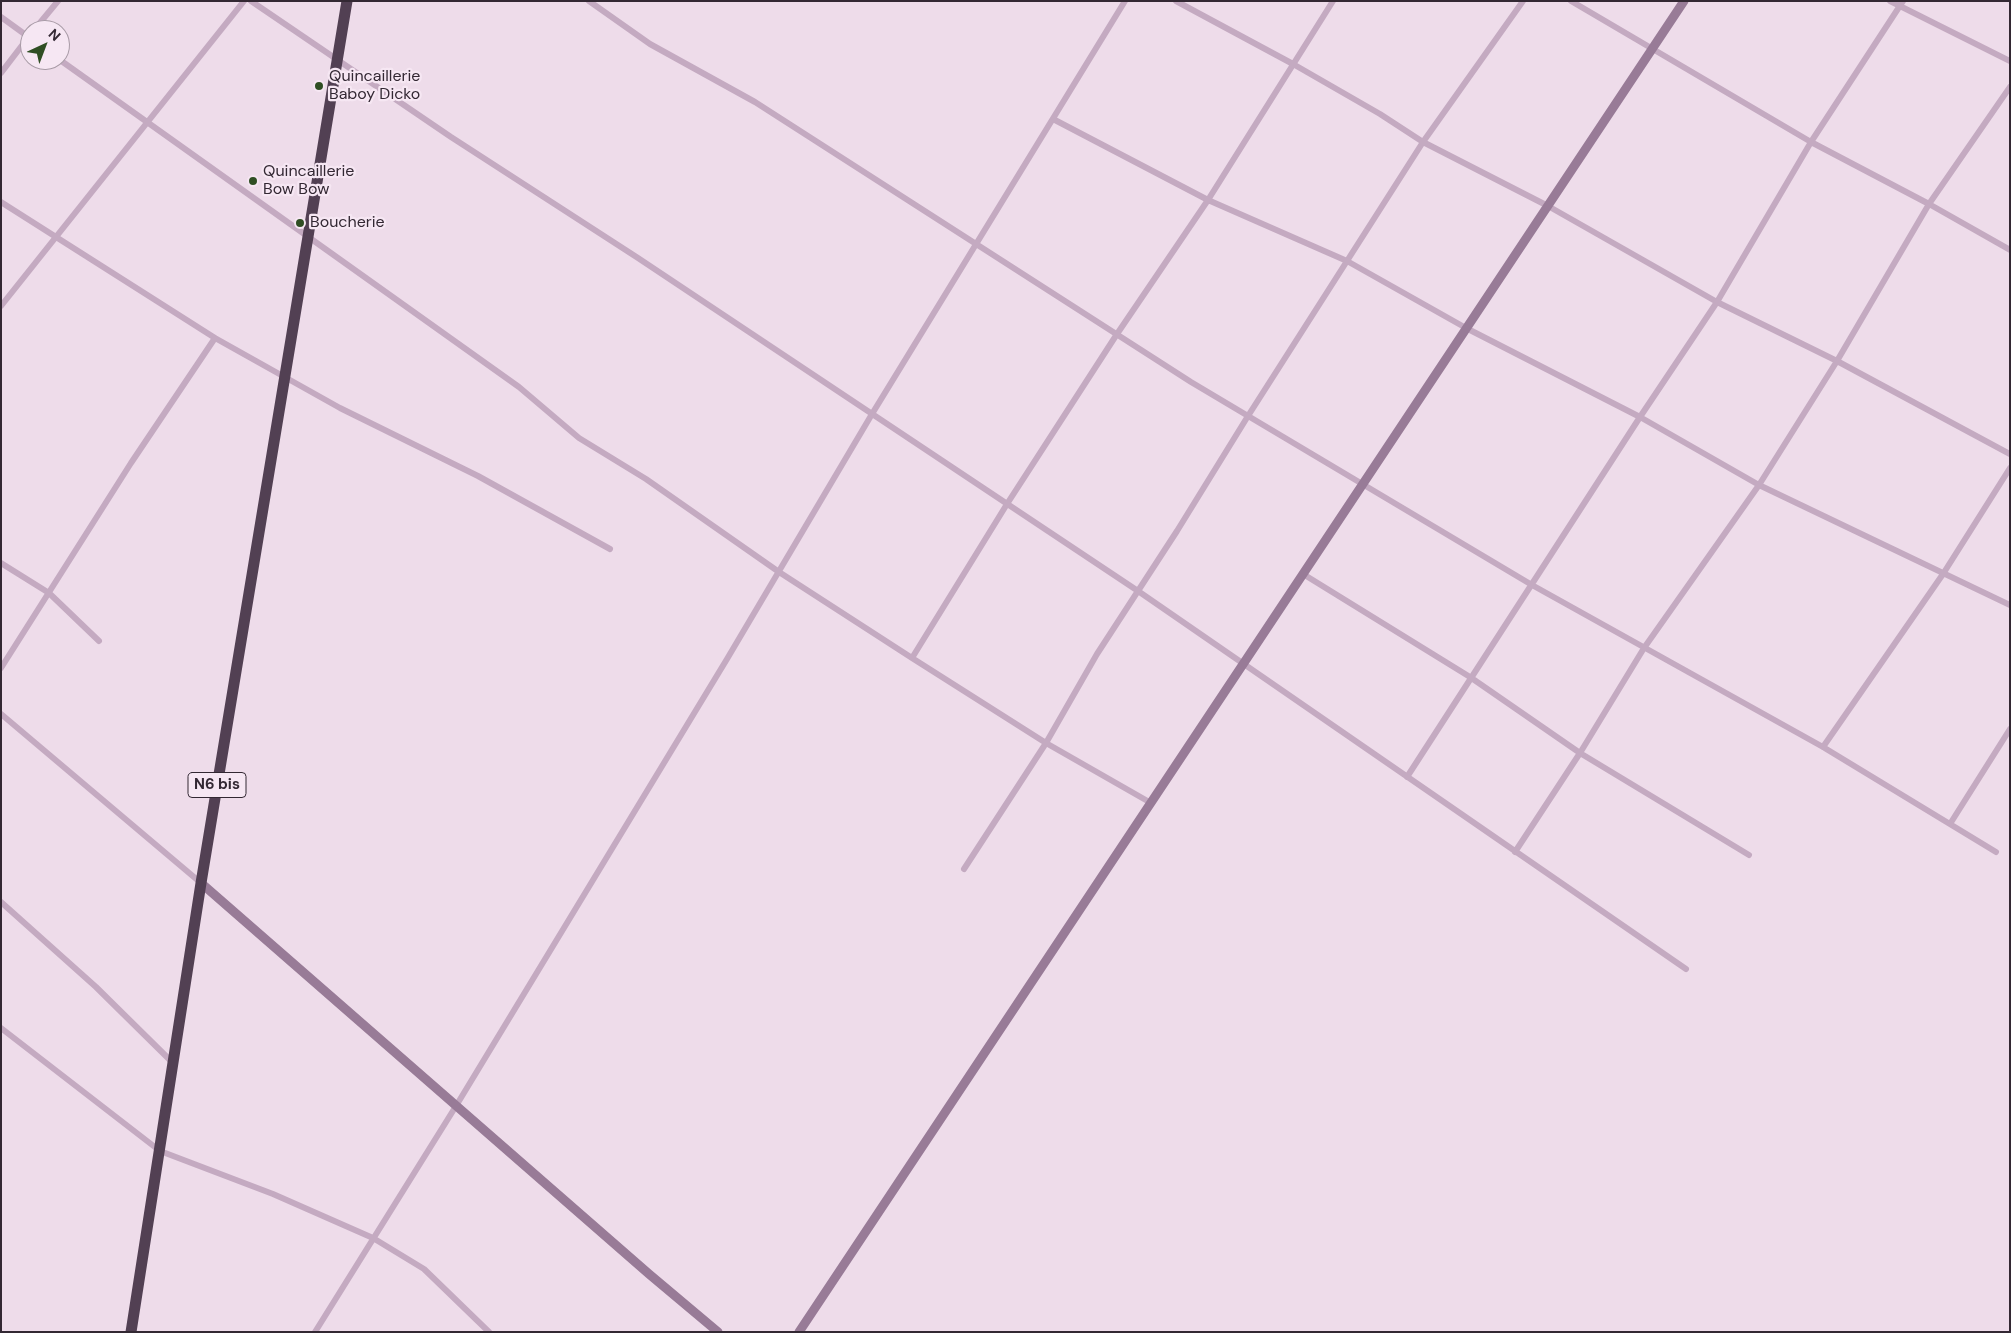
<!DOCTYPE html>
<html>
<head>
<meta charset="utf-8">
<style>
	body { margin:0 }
	#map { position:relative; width:2011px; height:1333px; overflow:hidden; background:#eedcea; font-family:"DM Sans",sans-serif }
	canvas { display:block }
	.frame { position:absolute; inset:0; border:2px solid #332833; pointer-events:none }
	.north { position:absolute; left:20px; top:20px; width:50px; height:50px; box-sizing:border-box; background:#f6e7f3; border:1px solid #a89ba6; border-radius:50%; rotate:43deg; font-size:14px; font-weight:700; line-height:20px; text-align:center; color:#332833 }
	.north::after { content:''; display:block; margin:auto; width:18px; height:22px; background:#2f4e23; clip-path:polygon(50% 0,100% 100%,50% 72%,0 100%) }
</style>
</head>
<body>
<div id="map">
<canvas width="2011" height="1333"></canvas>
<div class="frame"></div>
<div class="north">N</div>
</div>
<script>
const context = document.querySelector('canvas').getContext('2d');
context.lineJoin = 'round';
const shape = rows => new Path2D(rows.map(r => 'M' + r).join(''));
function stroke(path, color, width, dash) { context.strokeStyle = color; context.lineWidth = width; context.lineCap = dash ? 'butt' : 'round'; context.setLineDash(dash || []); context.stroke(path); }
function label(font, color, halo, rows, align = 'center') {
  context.font = font + ' "DM Sans",sans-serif'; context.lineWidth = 4.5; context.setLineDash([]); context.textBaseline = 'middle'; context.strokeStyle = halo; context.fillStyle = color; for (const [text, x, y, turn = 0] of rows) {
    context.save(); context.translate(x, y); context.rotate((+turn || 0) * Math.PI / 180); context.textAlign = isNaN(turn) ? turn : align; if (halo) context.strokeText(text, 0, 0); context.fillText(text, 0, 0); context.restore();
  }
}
stroke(shape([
	[251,1,451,137,638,258,1138,591,1686,969],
	[589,1,650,44,755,102,1191,382,1532,585,1823,747,1996,852],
	[1176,1,1293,64,1380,114,1423,142,1548,206,1717,302,1837,361,2010,454],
	[1571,1,1811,142,1929,204,2010,250],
	[1890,1,2010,61],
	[1,17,30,38],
	[34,30,58,1],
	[60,60,519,387,579,438,646,479,779,572,912,658,1046,743,1151,803],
	[1,73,30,35],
	[1053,119,1208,200,1347,261,1466,328,1640,417,1759,485,2010,605],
	[1,202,215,338,340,408,478,476,610,549],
	[1,306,244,1],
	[1,563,49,593,99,641],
	[1303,574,1470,677,1580,753,1749,855],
	[912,658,1007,504,1117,334,1208,200,1333,1],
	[1,668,131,463,215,338],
	[1,714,201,883],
	[1823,747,1943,574,2010,468],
	[1407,777,1640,417,1717,302,1811,142,1903,1],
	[1950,824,2010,729],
	[1515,852,1580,753,1644,648,1759,485,1837,361,1929,204,2010,87],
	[964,869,1046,743,1097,654,1177,531,1248,416,1423,142,1523,1],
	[1,902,96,987,174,1064],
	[1,1028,160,1151,273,1194,373,1238,424,1269,489,1332],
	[315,1332,456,1106,727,659,872,414,1125,1]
]), '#c4aac1', 6);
stroke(shape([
	[201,883,649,1274,718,1332],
	[799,1332,1684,1]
]), '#987b97', 9);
stroke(shape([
	[131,1332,201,883,347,1]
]), '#524053', 11);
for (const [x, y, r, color] of [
	[319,86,5,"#2f4e23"],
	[253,181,5,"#2f4e23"],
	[300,223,5,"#2f4e23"]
]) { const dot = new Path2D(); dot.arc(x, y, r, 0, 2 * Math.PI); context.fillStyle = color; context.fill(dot); stroke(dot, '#f6e7f3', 2); }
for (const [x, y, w] of [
	[217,785,58]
]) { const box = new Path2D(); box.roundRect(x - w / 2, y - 12.5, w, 25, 4); context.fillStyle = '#f6e7f3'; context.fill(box); stroke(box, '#332833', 1); }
label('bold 15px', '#332833', null, [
	["N6 bis",217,785]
]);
label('16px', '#332833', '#f6e7f3', [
	["Quincaillerie",329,77],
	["Baboy Dicko",329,95],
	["Quincaillerie",263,172],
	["Bow Bow",263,190],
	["Boucherie",310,223]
], 'left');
</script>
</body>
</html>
